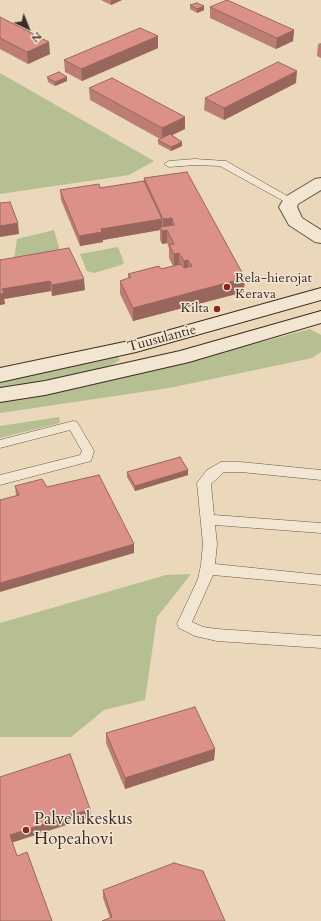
<!DOCTYPE html>
<html>
<head>
<meta charset="utf-8">
<style>
	body { margin:0 }
	#map { position:relative; width:321px; height:921px; overflow:hidden; background:#ebd7b9; font-family:Cardo,serif }
	canvas { display:block }
	.north { position:absolute; left:8px; top:8px; width:40px; height:40px; -webkit-text-stroke:3px #f2e5d2; paint-order:stroke; rotate:137deg; font-size:11px; font-weight:700; line-height:16px; text-align:center; color:#3a2c24 }
	.north::after { content:''; display:block; margin:auto; width:14px; height:18px; background:#3a2c24; clip-path:polygon(50% 0,100% 100%,50% 72%,0 100%) }
</style>
</head>
<body>
<div id="map">
<canvas width="321" height="921"></canvas>
<div class="north">N</div>
</div>
<script>
const context = document.querySelector('canvas').getContext('2d');
context.lineJoin = 'round';
function paint(path, color) { context.fillStyle = color; context.fill(path, 'evenodd'); }
const shape = rows => new Path2D(rows.map(r => 'M' + r).join(''));
function stroke(path, color, width, dash) { context.strokeStyle = color; context.lineWidth = width; context.lineCap = dash ? 'butt' : 'round'; context.setLineDash(dash || []); context.stroke(path); }
function label(font, color, halo, rows, align = 'center') {
  context.font = font + ' Cardo,serif'; context.lineWidth = 3; context.setLineDash([]); context.textBaseline = 'middle'; context.strokeStyle = halo; context.fillStyle = color; for (const [text, x, y, turn = 0] of rows) {
    context.save(); context.translate(x, y); context.rotate((+turn || 0) * Math.PI / 180); context.textAlign = isNaN(turn) ? turn : align; if (halo) context.strokeText(text, 0, 0); context.fillText(text, 0, 0); context.restore();
  }
}
paint(shape([
	[0,73,89,124,154,161,129,175,0,194],
	[54,230,60,251,14,259,17,239],
	[118,247,124,263,121,265,94,273,87,271,80,254],
	[310,329,321,335,321,352,312,358,169,388,0,413,0,402,174,365],
	[117,356,120,360,106,368,0,391,0,380],
	[59,417,60,423,0,438,0,426],
	[191,574,157,617,145,700,104,710,71,737,0,737,0,623,166,575]
]), '#b5bf91');
const lane = shape([
	[195,159,226,161,296,201,295,203,287,203,220,166,195,165,169,167,164,164,169,161,195,159],
	[73,421,77,422,94,451,91,461,0,485,0,475,80,455,82,451,70,430,0,448,0,440,73,421],
	[221,462,241,462,321,470,321,480,241,472,224,472,211,484,214,515,321,523,321,533,215,525,217,544,215,564,321,575,321,585,213,575,192,622,203,627,217,629,321,636,321,648,217,641,195,636,179,628,177,624,198,579,201,565,203,544,197,483,207,470,221,462]
]);
const street = shape([
	[321,178,321,190,298,204,297,207,302,218,321,230,321,243,315,242,289,225,279,207,285,197,315,179,321,178]
]);
const secondary = shape([
	[321,288,321,300,136,352,0,382,0,368,134,340,321,288],
	[321,311,321,323,189,362,45,395,0,402,0,388,45,381,180,351,321,311]
]);
stroke(lane, '#665749', 1);
stroke(street, '#665749', 2);
stroke(secondary, '#3a2c24', 2);
paint(lane, '#f2e5d2');
paint(street, '#f2e5d2');
paint(secondary, '#f2e5d2');
paint(shape([
	[101,0,122,0,111,5],
	[190,5,204,6,204,10,197,13,190,9],
	[210,7,294,30,293,41,276,49,210,18],
	[0,17,50,54,28,64,0,49],
	[321,43,321,58,317,56,318,44],
	[158,48,82,81,65,72,64,60],
	[47,77,67,77,67,81,55,86,48,82],
	[296,83,224,120,204,110,205,98],
	[89,88,185,129,171,135,182,142,182,146,171,151,158,144,158,140,160,139,90,100],
	[144,178,244,292,133,321,120,294,120,281,128,278,128,274,161,269,173,266,169,258,169,248,167,243,162,244,160,240,160,230,103,240,103,242,80,246,61,200,60,190,100,188,144,181],
	[0,260,85,290,52,296,51,291,4,299,5,304,0,305],
	[188,470,188,475,135,491,127,477,127,472],
	[15,486,47,487,134,544,134,553,16,495],
	[106,733,215,749,214,760,125,789,106,743],
	[103,890,225,921,110,918,103,898]
]), '#bc7d74');
paint(shape([
	[111,0,122,0,111,5],
	[204,6,204,10,197,13,197,9],
	[294,30,293,41,276,49,277,38],
	[158,36,158,48,82,81,81,69],
	[49,42,50,54,28,64,27,52],
	[297,71,296,83,224,120,224,108],
	[67,77,67,81,55,86,55,82],
	[185,117,185,129,162,140,162,128],
	[182,142,182,146,171,151,171,147],
	[172,218,172,231,167,230,167,243,162,244,162,231,163,231,163,219],
	[162,219,162,230,160,227,160,230,103,240,103,242,80,246,79,236,101,229],
	[18,223,19,234,0,237,0,226],
	[179,253,179,266,174,267,174,254],
	[188,260,188,273,184,274,184,261],
	[245,278,244,292,133,321,133,308],
	[84,279,85,290,52,296,52,285],
	[50,281,51,291,4,299,5,304,0,305,0,294,2,289],
	[188,470,188,475,135,491,135,486],
	[134,544,134,553,0,592,0,583],
	[215,749,214,760,125,789,125,778],
	[90,809,91,817,11,843,10,835]
]), '#99665e');
const building = shape([
	[227,0,294,30,277,38,210,7,227,0],
	[197,3,204,6,197,9,190,5,197,3],
	[0,17,49,42,27,52,0,38,0,17],
	[140,28,158,36,81,69,64,60,140,28],
	[278,62,297,71,224,108,205,98,278,62],
	[59,72,67,77,55,82,47,77,59,72],
	[112,78,185,117,162,128,89,88,112,78],
	[170,134,182,142,171,147,158,140,170,134],
	[187,172,245,278,133,308,120,281,131,277,128,274,159,266,161,269,181,264,184,268,192,266,188,260,184,261,179,253,174,254,169,245,174,244,167,230,162,231,160,227,174,225,172,218,163,219,144,178,187,172],
	[144,181,162,219,101,229,102,232,79,236,60,190,99,184,100,188,144,181],
	[10,202,18,223,0,226,0,203,10,202],
	[69,248,84,279,52,285,50,281,2,289,4,293,0,294,0,260,69,248],
	[180,457,188,470,135,486,127,472,180,457],
	[99,475,134,544,0,583,0,500,19,495,15,486,42,479,47,487,99,475],
	[195,707,215,749,125,778,106,733,195,707],
	[70,754,90,809,10,835,17,856,27,852,52,921,0,921,0,777,70,754],
	[174,863,203,871,225,921,102,921,112,917,103,890,174,863]
]);
paint(building, '#db9187');
stroke(building, '#99665e', 1);
for (const [x, y, r, color] of [
	[227,287,4,"#8f2418"],
	[217,309,4,"#8f2418"],
	[26,830,4,"#8f2418"]
]) { const dot = new Path2D(); dot.arc(x, y, r, 0, 2 * Math.PI); context.fillStyle = color; context.fill(dot); stroke(dot, '#f2e5d2', 1.5); }
label('14px', '#3a2c24', '#f2e5d2', [
	["Rela-hierojat",235,279],
	["Kerava",235,295],
	["Kilta",209,309,"right"]
], 'left');
label('14px', '#3a2c24', '#f2e5d2', [
	["Tuusulantie",162,339,-15]
]);
label('17px', '#3a2c24', '#f2e5d2', [
	["Palvelukeskus",34,820],
	["Hopeahovi",34,840]
], 'left');
</script>
</body>
</html>
